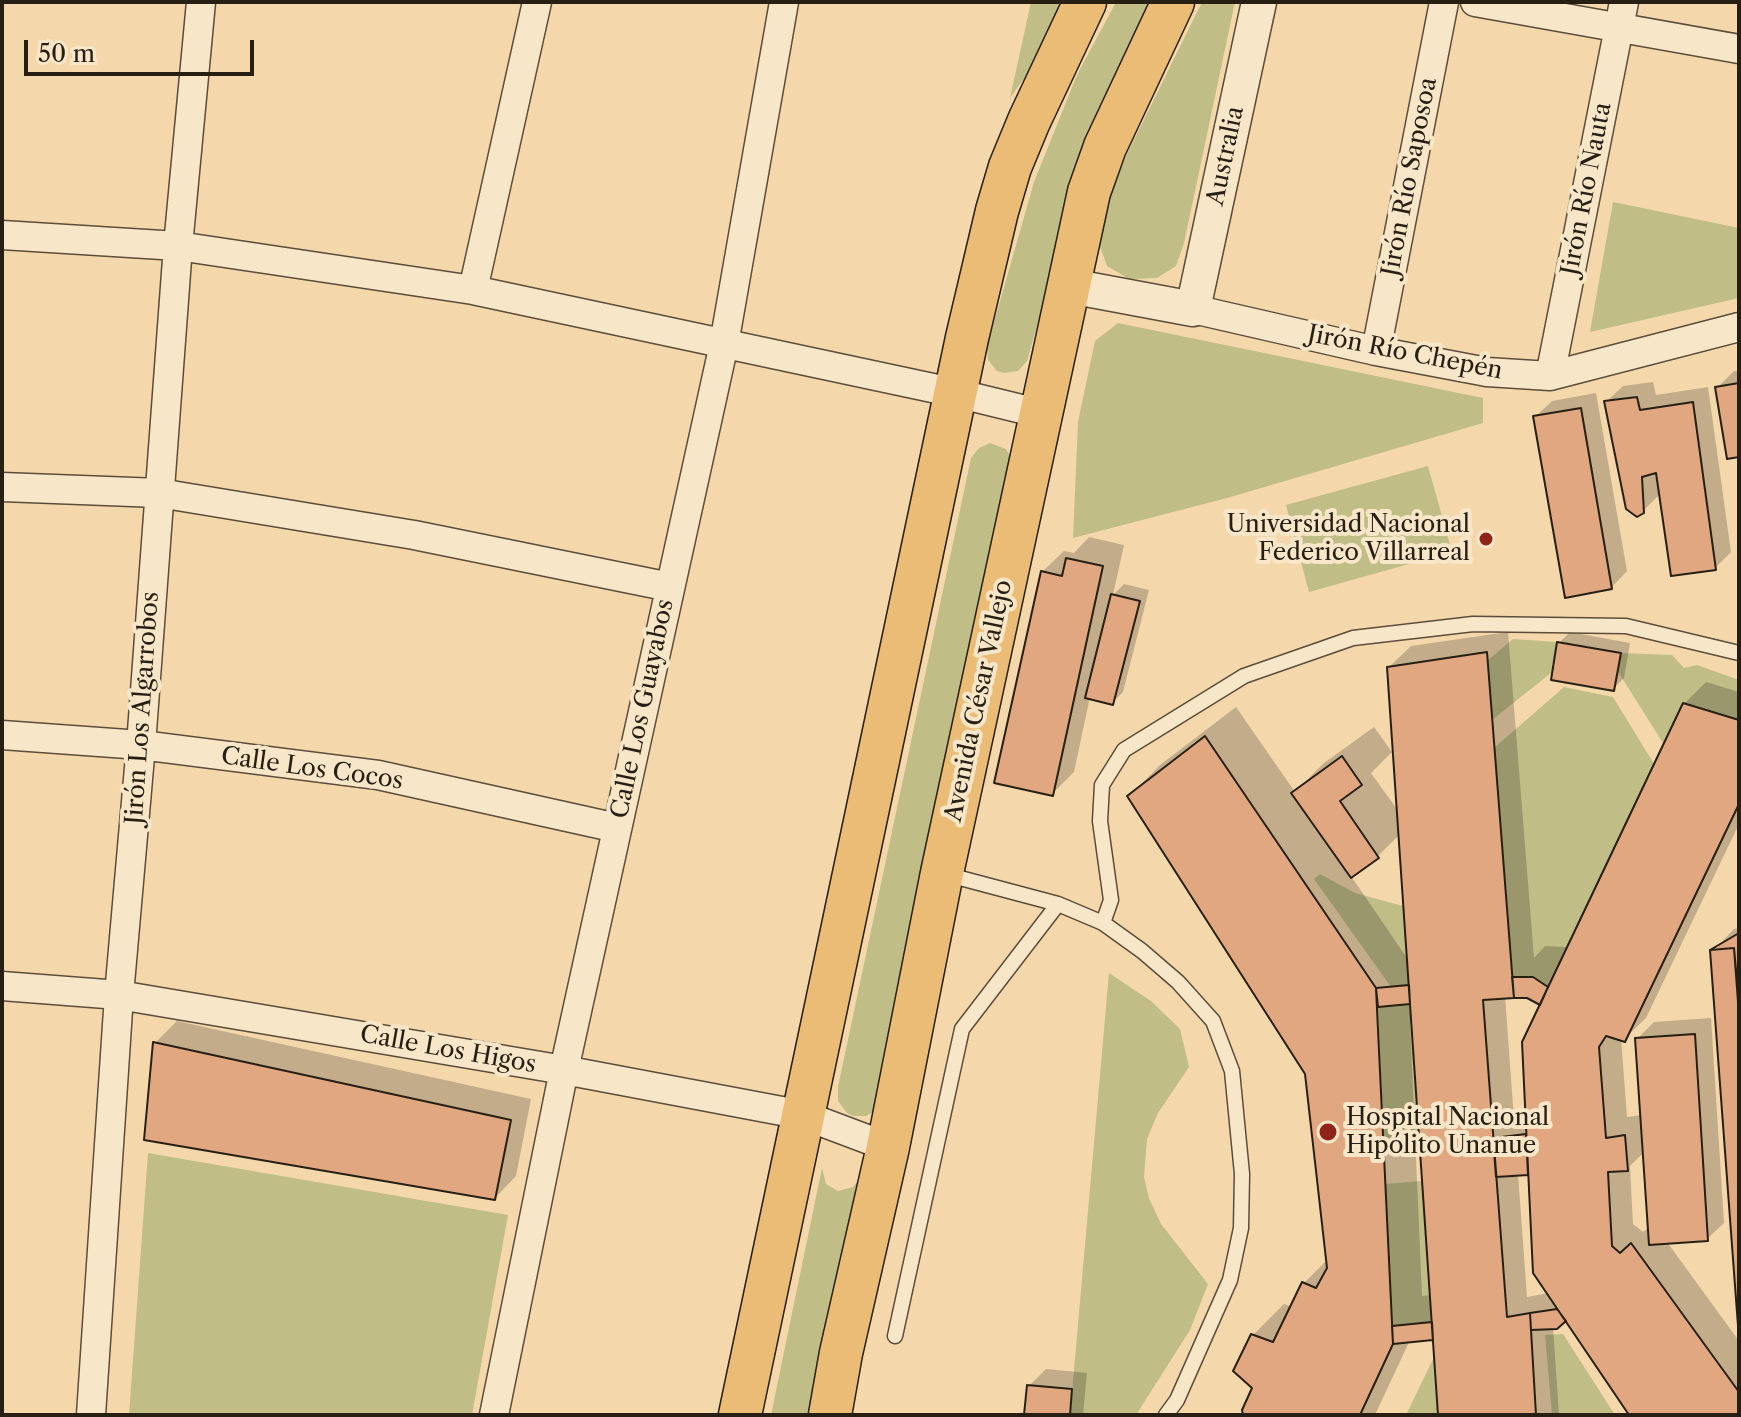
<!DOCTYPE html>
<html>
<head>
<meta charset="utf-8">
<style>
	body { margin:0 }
	#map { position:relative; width:1741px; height:1417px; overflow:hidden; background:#f4d8ac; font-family:"Libre Caslon Text",serif }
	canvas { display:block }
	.frame { position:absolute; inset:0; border:4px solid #281f13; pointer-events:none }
	.scale { position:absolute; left:24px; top:40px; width:230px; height:36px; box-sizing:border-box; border:4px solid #281f13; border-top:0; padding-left:10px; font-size:24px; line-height:28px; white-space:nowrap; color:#281f13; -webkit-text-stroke:6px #f8e6c9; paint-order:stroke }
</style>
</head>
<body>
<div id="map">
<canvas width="1741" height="1417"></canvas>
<div class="frame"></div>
<div class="scale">50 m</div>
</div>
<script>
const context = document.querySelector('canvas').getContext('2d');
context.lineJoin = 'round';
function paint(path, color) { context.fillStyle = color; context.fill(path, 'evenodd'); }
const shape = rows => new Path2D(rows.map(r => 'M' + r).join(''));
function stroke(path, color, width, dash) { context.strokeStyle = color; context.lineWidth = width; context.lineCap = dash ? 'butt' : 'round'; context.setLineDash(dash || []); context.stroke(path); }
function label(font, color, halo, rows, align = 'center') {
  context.font = font + ' "Libre Caslon Text",serif'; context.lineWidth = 8; context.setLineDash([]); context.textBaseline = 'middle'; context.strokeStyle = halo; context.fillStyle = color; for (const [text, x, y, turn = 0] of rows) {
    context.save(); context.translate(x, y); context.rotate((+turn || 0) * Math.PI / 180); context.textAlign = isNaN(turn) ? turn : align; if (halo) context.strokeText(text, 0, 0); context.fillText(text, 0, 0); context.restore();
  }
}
paint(shape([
	[1031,2,1069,2,1049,43,1010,98],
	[1116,2,1160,2,1077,185,1027,361,1018,371,1004,373,997,371,988,360,987,347,1034,182,1077,75],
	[1202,2,1235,2,1184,243,1176,266,1157,278,1129,279,1107,266,1098,241,1107,201,1128,152],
	[1613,202,1739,228,1739,298,1590,332],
	[1118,323,1483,398,1483,423,1227,498,1073,538,1078,422,1095,341],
	[990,443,1006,449,1011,458,876,1110,866,1116,853,1116,847,1113,838,1101,838,1087,971,458,979,448],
	[1428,466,1452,552,1309,592,1286,505],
	[1513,639,1557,642,1551,673,1492,720,1487,661],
	[1621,653,1672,655,1684,668,1697,665,1739,680,1739,720,1683,703,1663,743,1617,670],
	[1564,687,1613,697,1654,764,1548,987,1533,977,1512,977,1494,748],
	[1320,874,1355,893,1403,906,1409,985,1391,987,1314,879],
	[1109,973,1151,1001,1180,1029,1189,1067,1158,1113,1147,1139,1144,1177,1149,1198,1161,1224,1208,1284,1190,1330,1136,1415,1070,1415],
	[1410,1004,1419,1141,1384,1144,1378,1007],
	[148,1153,508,1215,472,1415,129,1415],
	[822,1168,826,1184,838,1191,853,1187,860,1178,812,1415,771,1415],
	[1422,1181,1432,1322,1392,1326,1385,1184],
	[1563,1334,1615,1415,1552,1415,1545,1335],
	[1435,1355,1438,1415,1406,1415]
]), '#c0bd86');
paint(shape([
	[1734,371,1739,371,1739,455,1717,388],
	[1653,382,1656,395,1708,387,1731,552,1715,568,1661,493,1643,511,1606,402,1623,386],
	[1596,393,1627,571,1611,588,1535,417,1552,401],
	[1089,537,1124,545,1113,595,1124,584,1149,590,1123,692,1112,703,1090,697,1074,772,1053,793,1042,572,1064,551,1074,553],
	[1508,632,1534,958,1545,946,1565,947,1568,949,1684,704,1706,682,1739,692,1739,824,1646,1018,1624,1039,1621,1038,1627,1117,1642,1115,1637,1039,1654,1022,1711,1018,1724,1223,1707,1239,1667,1242,1739,1341,1739,1415,1632,1415,1566,1318,1553,1327,1559,1415,1441,1415,1435,1335,1410,1340,1375,1415,1245,1415,1255,1388,1253,1335,1284,1304,1292,1307,1304,1283,1328,1259,1307,1074,1130,796,1160,765,1236,707,1295,792,1324,763,1374,727,1392,752,1371,773,1399,812,1389,667,1411,646],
	[1401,833,1409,961,1351,876,1378,856],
	[1505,996,1546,997,1526,1108,1514,1119],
	[1410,1020,1413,1020,1432,1295,1422,1296],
	[1644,1152,1649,1227,1643,1232,1633,1224,1630,1166],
	[1530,1170,1549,1293,1527,1297,1518,1174],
	[1570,632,1630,643,1624,678,1613,689,1559,643],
	[1739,928,1739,1309,1713,951,1734,929],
	[177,1021,531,1099,516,1176,495,1198,155,1043],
	[1046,1369,1087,1373,1083,1415,1026,1415,1029,1386]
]), '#0003');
const building = shape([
	[1739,383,1739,457,1727,459,1715,387,1739,383],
	[1637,397,1640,410,1693,402,1716,570,1671,576,1656,473,1642,477,1644,513,1637,517,1626,509,1604,401,1637,397],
	[1581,408,1612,589,1565,598,1533,416,1581,408],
	[1066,558,1103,566,1053,796,994,783,1041,571,1062,576,1066,558],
	[1111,594,1140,601,1113,705,1085,698,1111,594],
	[1557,642,1621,653,1614,691,1551,680,1557,642],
	[1487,652,1514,998,1483,1000,1507,1317,1530,1313,1536,1415,1438,1415,1387,667,1487,652],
	[1683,703,1739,720,1739,804,1625,1042,1606,1036,1599,1047,1606,1138,1625,1135,1628,1171,1608,1172,1612,1246,1620,1253,1631,1243,1739,1392,1739,1415,1629,1415,1533,1273,1522,1042,1683,703],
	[1205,736,1376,988,1393,1344,1360,1415,1243,1415,1242,1410,1252,1388,1233,1371,1251,1334,1273,1342,1302,1282,1316,1288,1327,1268,1305,1074,1127,796,1205,736],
	[1342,756,1362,785,1340,801,1379,858,1351,878,1291,793,1342,756],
	[1739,933,1739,1002,1738,1002,1734,948,1710,950,1739,933],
	[1734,948,1739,1002,1738,1326,1710,950,1734,948],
	[1512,977,1533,977,1548,987,1540,1005,1527,998,1514,998,1512,977],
	[1409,985,1410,1004,1378,1007,1376,988,1409,985],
	[1695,1034,1708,1241,1649,1245,1635,1038,1695,1034],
	[153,1042,511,1120,495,1200,144,1140,153,1042],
	[1526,1134,1528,1175,1496,1177,1493,1138,1526,1134],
	[1557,1309,1566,1321,1557,1329,1531,1330,1530,1313,1557,1309],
	[1432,1322,1433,1340,1393,1344,1392,1326,1432,1322],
	[1027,1385,1072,1389,1070,1415,1024,1415,1027,1385]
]);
paint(building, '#e0a781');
stroke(building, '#281f13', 2);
const service = shape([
	[945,874,1058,904,1103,923,1142,951,1178,982,1213,1021,1232,1071,1242,1174,1241,1228,1230,1280,1177,1400,1166,1415],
	[1103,923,1111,900,1100,821,1102,785,1124,750,1244,676,1353,638,1473,624,1626,626,1739,653],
	[895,1336,962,1029,1058,904]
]);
const minor = shape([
	[1475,2,1739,49],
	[2,235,178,246,473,290,956,393,1042,414],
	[473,290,537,2],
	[1193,309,1376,351,1487,372,1550,376,1739,327],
	[1376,351,1444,2],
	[1550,376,1624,2],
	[2,487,159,493,414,535,670,587],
	[2,735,141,745,378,775,617,828],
	[2,986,119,995,564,1070,803,1115,888,1147],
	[91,1415,119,995,141,745,178,246,201,2],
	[494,1415,564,1070,724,344,784,2]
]);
const tertiary = shape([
	[1070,286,1193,309,1259,2]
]);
const primary = shape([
	[740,1415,967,338,997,211,1010,167,1029,121,1085,2],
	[830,1415,841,1353,888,1147,942,873,1089,192,1105,147,1173,2]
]);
stroke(service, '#5b4d39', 17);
stroke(minor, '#5b4d39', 31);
stroke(tertiary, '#5b4d39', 37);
stroke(primary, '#281f13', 45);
stroke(service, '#f8e6c9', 14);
stroke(minor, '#f8e6c9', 28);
stroke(tertiary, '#f8e6c9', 34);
stroke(primary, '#eabc76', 42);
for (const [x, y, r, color] of [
	[1486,539,8,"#8f2418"],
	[1328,1132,10,"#8f2418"]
]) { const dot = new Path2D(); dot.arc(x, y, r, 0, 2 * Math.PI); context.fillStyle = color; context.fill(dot); stroke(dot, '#f8e6c9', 3); }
label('24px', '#281f13', '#f8e6c9', [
	["Australia",1226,156,-78],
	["Jirón Río Saposoa",1410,177,-79],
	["Jirón Río Nauta",1587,189,-79],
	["Jirón Río Chepén",1405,353,11],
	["Avenida César Vallejo",979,701,-78],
	["Jirón Los Algarrobos",143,708,-86],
	["Calle Los Guayabos",643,709,-78],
	["Calle Los Cocos",312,769,8],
	["Calle Los Higos",448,1050,10]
]);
label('24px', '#281f13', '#f8e6c9', [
	["Universidad Nacional",1470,525],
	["Federico Villarreal",1470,553],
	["Hospital Nacional",1346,1118,"left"],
	["Hipólito Unanue",1346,1146,"left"]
], 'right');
</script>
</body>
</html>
